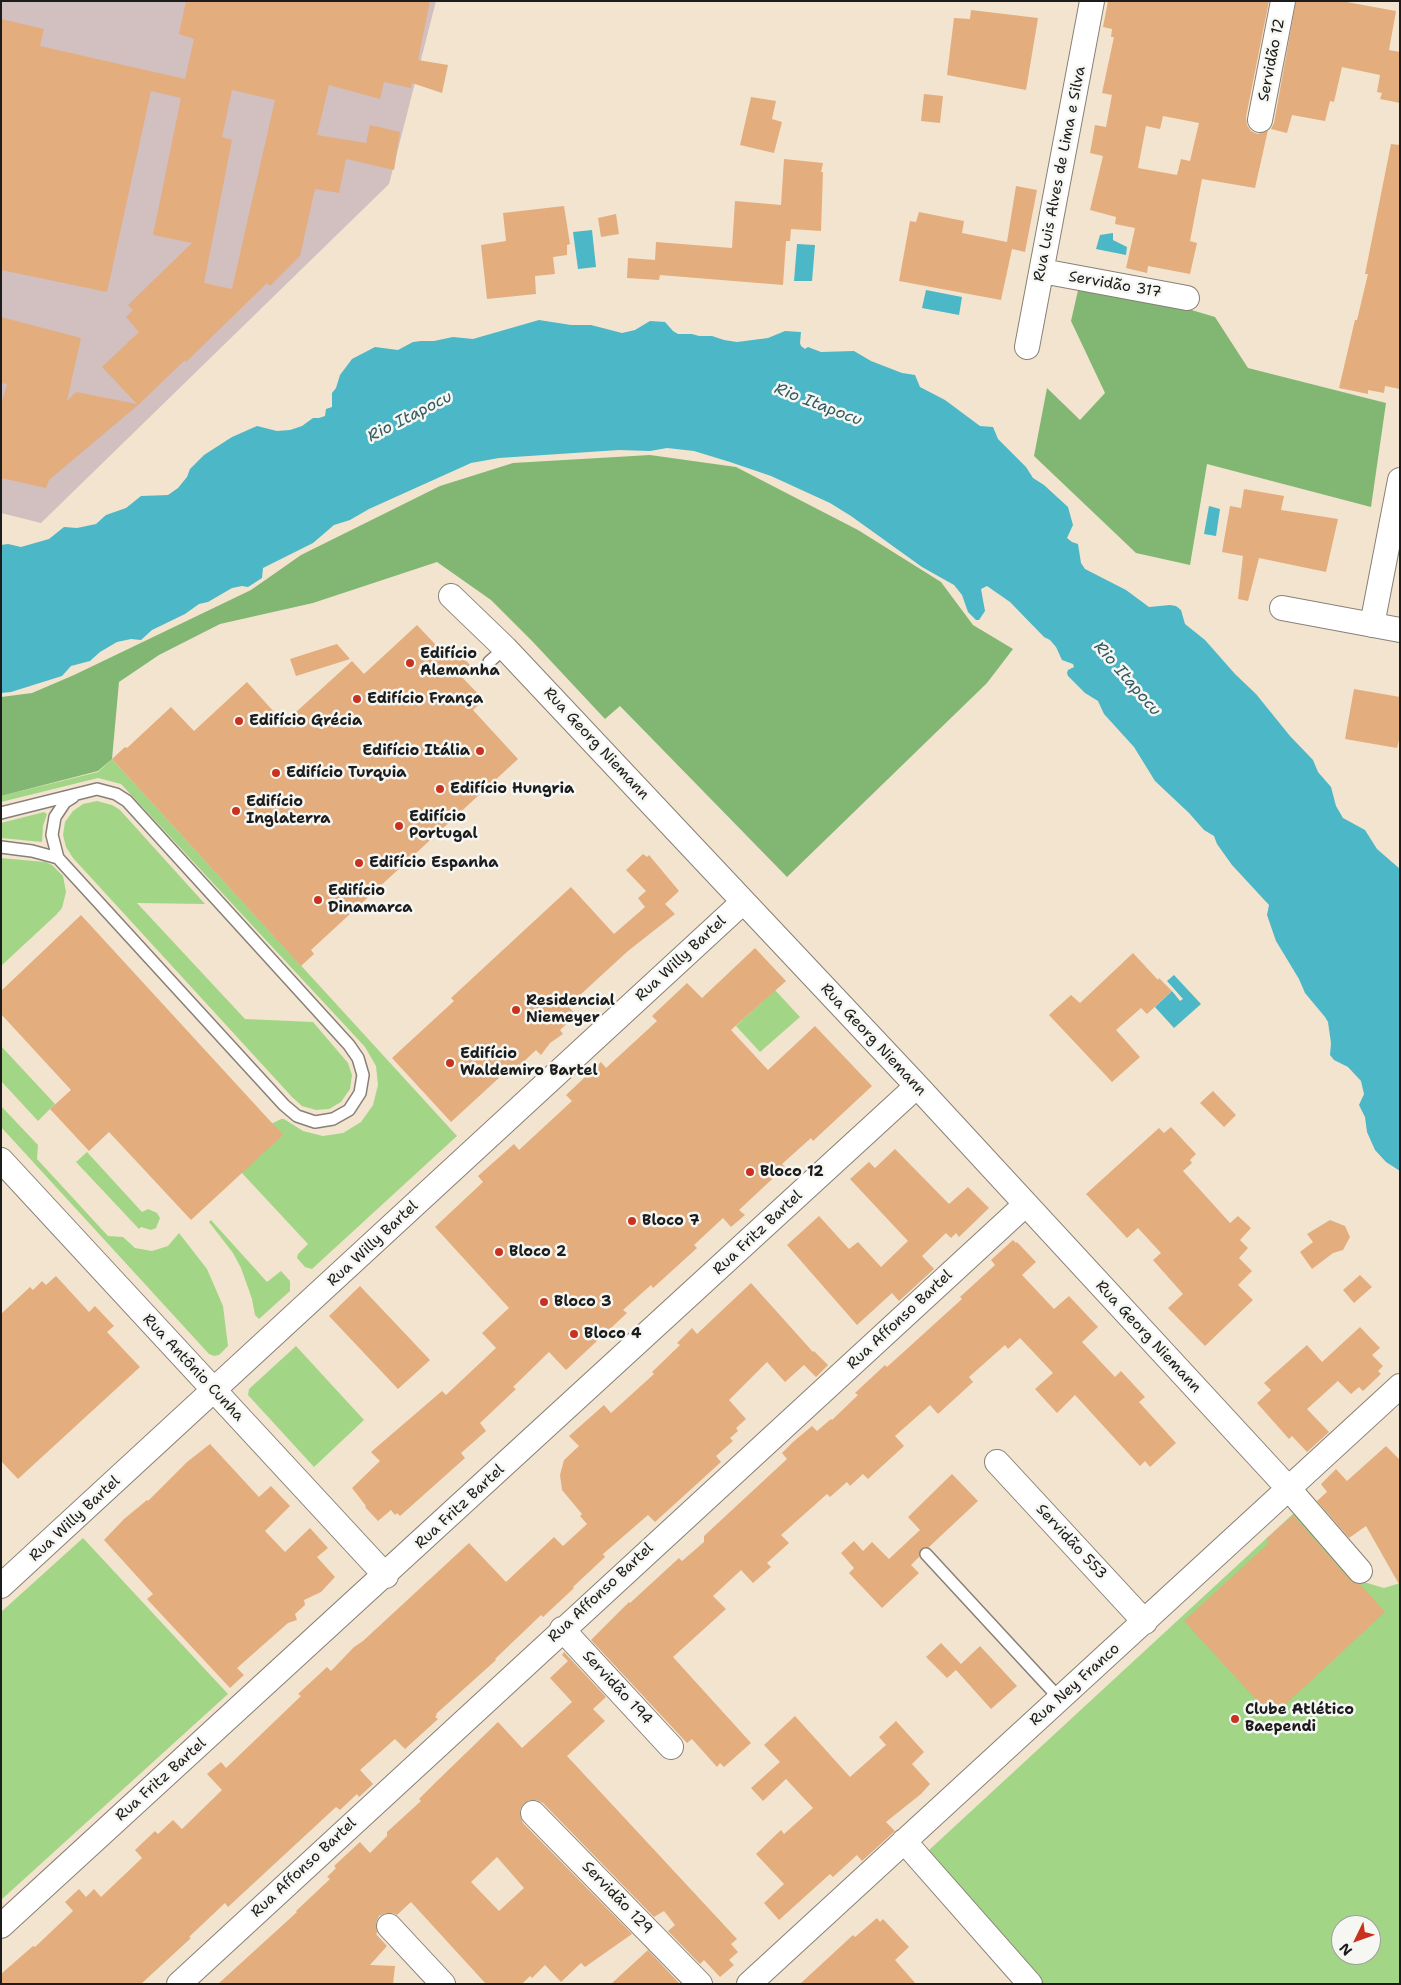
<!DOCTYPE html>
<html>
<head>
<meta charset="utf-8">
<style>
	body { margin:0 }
	#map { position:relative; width:1401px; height:1985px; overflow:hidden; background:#f3e4cf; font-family:"Shantell Sans",sans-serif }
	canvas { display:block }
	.frame { position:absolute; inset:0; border:2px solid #1c1c1c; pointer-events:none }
	.north { position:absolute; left:1331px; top:1915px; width:50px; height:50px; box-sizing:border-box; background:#f6f6f2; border:1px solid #9f9f9c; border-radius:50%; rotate:228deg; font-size:14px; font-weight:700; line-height:20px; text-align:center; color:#1c1c1c }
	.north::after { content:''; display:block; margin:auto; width:18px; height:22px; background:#c8321e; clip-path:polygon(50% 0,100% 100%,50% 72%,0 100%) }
</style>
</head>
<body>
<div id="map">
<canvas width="1401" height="1985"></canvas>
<div class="frame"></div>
<div class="north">N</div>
</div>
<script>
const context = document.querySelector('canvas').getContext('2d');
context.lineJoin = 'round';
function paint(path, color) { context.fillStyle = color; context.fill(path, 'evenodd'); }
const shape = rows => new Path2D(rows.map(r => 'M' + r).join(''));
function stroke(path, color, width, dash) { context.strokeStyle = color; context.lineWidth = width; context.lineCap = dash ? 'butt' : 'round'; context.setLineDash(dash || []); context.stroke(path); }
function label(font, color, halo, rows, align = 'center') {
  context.font = font + ' "Shantell Sans",sans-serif'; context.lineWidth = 5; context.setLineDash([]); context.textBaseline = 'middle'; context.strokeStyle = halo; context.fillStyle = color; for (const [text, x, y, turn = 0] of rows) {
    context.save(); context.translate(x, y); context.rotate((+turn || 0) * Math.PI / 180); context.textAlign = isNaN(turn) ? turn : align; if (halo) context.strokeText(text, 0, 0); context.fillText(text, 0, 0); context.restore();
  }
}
paint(shape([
	[1,1,436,1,389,184,41,523,1,513]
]), '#d2bfc0');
paint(shape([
	[112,759,457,1136,312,1269,305,1267,297,1258,298,1254,308,1244,241,1172,271,1124,281,1119,284,1119,303,1131,323,1136,343,1133,361,1122,373,1105,378,1085,376,1066,365,1047,121,784,98,778,1,802,1,796,98,772],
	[97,801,112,805,120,810,205,904,137,903,245,1019,313,1022,348,1063,352,1075,350,1089,341,1102,329,1109,316,1110,302,1106,292,1097,73,858,66,847,63,835,65,822,73,811,83,804],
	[44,812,47,814,43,826,42,842,1,838,1,823],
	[1,858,45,862,52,865,63,876,66,892,62,908,56,915,1,966],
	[775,990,800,1017,760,1052,736,1026],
	[1,1046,55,1104,38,1121,1,1081],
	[1,1106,38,1145,37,1159,108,1236,123,1237,135,1248,152,1251,168,1246,179,1233,207,1269,223,1306,228,1346,219,1355,214,1356,209,1354,1,1127],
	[87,1152,142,1212,148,1209,157,1213,160,1218,156,1228,151,1230,141,1227,139,1229,76,1162],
	[211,1220,267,1282,281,1271,290,1281,290,1291,259,1319,255,1315,252,1299,241,1268,233,1253,209,1222],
	[296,1346,364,1420,314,1467,248,1395,249,1389],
	[1295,1512,1357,1580,1384,1588,1400,1583,1400,1984,1043,1984,929,1860,928,1851],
	[1341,1925,1371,1925,1371,1955,1341,1955],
	[83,1538,228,1694,1,1900,1,1612]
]), '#a2d686');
paint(shape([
	[1081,277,1215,317,1248,368,1386,403,1371,507,1207,464,1190,565,1136,553,1034,456,1047,388,1080,420,1105,393,1071,321],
	[650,455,736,467,858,530,941,582,973,625,1013,649,987,683,787,877,620,706,605,719,533,642,491,600,437,562,313,603,220,624,159,655,119,682,112,759,98,771,1,796,1,697,32,693,74,675,251,590,301,555,440,486,513,463]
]), '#81b773');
paint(shape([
	[592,230,596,267,578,269,573,232],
	[1113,233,1113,240,1127,247,1126,255,1096,249,1100,235],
	[797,244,815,245,812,281,794,281],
	[926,290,962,297,959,315,922,308],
	[539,320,571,325,591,325,622,333,635,330,650,321,665,322,673,331,678,334,692,334,699,336,712,336,724,340,737,342,768,338,785,331,801,332,800,343,801,346,805,349,808,347,821,352,854,351,871,361,902,373,915,375,920,387,945,400,980,426,993,427,998,439,1026,467,1033,478,1044,485,1068,507,1073,525,1067,538,1072,542,1078,544,1081,563,1085,569,1126,590,1149,607,1170,605,1176,606,1181,610,1185,624,1205,640,1235,674,1256,694,1290,736,1313,760,1318,772,1331,787,1336,806,1343,818,1365,830,1377,849,1400,869,1400,1171,1386,1162,1375,1150,1367,1132,1365,1117,1359,1105,1364,1094,1361,1081,1348,1067,1334,1060,1330,1055,1331,1043,1328,1022,1325,1017,1305,993,1299,979,1276,941,1267,915,1269,905,1232,865,1217,844,1214,836,1204,830,1189,813,1155,781,1134,747,1104,714,1098,701,1085,693,1068,676,1067,673,1068,670,1074,667,1073,664,1062,660,1056,647,1050,640,1044,637,1010,602,987,586,981,589,985,611,979,620,976,620,968,612,962,595,954,585,922,567,851,516,830,503,771,476,730,462,694,451,667,448,650,451,619,450,499,458,471,463,369,509,350,520,334,525,313,543,263,568,262,578,248,587,242,586,232,588,208,602,199,604,185,614,152,630,141,640,131,639,117,642,100,652,90,661,71,666,62,676,11,692,1,693,1,545,8,544,21,547,49,539,64,527,77,528,96,524,106,515,126,508,141,496,168,495,178,488,187,477,190,469,204,455,232,437,257,426,277,431,290,430,302,426,313,418,319,418,325,416,326,409,332,407,332,393,336,388,340,375,352,359,375,347,398,350,413,342,421,341,434,341,453,337,473,339],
	[1209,506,1220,509,1216,536,1204,534],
	[1174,975,1201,1004,1174,1028,1155,1007,1172,991,1180,1001,1183,999,1167,981]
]), '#4bb7c7');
paint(shape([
	[186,1,430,1,418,60,448,65,442,93,412,83,411,88,384,82,380,99,329,85,317,135,366,143,370,125,400,132,394,170,346,159,339,193,315,189,300,256,270,286,267,283,186,362,185,360,138,405,49,480,46,488,1,478,1,405,7,384,1,383,1,317,81,338,67,401,76,392,137,404,102,367,139,332,126,317,133,310,128,305,192,243,153,235,181,98,151,91,107,292,1,270,1,19,44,29,40,46,185,79,194,39,179,34],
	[232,90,275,100,232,289,204,283,232,140,222,137],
	[1108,1,1269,1,1246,117,1247,125,1251,131,1258,134,1268,130,1255,188,1202,179,1190,241,1197,243,1190,274,1148,266,1147,273,1126,268,1135,228,1115,224,1116,217,1090,210,1103,156,1090,153,1095,125,1106,127,1112,95,1102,93,1114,37,1111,37,1112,29,1103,27],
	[1163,116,1199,123,1190,161,1181,159,1177,175,1138,168,1146,126,1160,129],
	[1296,1,1341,1,1396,11,1389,50,1400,52,1400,103,1380,99,1382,93,1377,92,1380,75,1342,67,1334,102,1330,101,1325,121,1292,115,1287,133,1271,129,1274,123],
	[971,10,1038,18,1026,90,947,75,954,18,970,19],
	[924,94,943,96,940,123,921,121],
	[751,97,776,101,772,119,782,122,774,153,740,145],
	[1391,144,1400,145,1400,389,1385,386,1384,393,1368,390,1368,394,1339,388,1355,320,1357,320,1368,274,1365,274],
	[784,159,823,163,821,172,823,172,821,231,791,229,790,241,786,241,783,285,660,275,659,280,627,278,628,258,655,260,656,242,732,248,735,201,781,205],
	[1016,186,1037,190,1025,252,1012,249,1001,300,899,281,910,221,916,222,919,212,964,221,962,233,1007,242],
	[564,206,570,244,567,245,567,255,553,257,555,274,535,276,536,294,487,299,481,245,506,241,503,213],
	[616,214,619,234,601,237,598,218],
	[1244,489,1284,496,1281,510,1338,519,1326,572,1259,558,1248,601,1238,599,1243,556,1222,552,1230,506,1241,508],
	[417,625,451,661,459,653,470,665,460,675,484,700,473,710,518,759,311,950,314,954,301,966,112,759,125,747,127,748,171,707,194,731,247,682,284,723,352,661,364,674],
	[337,644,350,659,296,676,290,659],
	[1354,689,1400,697,1400,736,1397,748,1345,739],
	[643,854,647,857,649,855,679,891,665,904,675,914,628,951,568,1006,576,1015,560,1030,563,1034,550,1043,541,1055,536,1050,516,1069,513,1065,451,1122,392,1058,454,1001,451,998,571,887,614,934,645,907,638,898,646,891,626,870],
	[81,915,283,1135,191,1220,109,1132,89,1151,50,1109,71,1090,1,1014,1,991],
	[755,948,786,981,731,1030,768,1070,815,1026,872,1086,813,1141,811,1138,782,1164,785,1167,739,1210,745,1215,731,1227,723,1218,694,1245,697,1248,653,1288,651,1285,623,1310,627,1313,566,1370,549,1352,513,1387,516,1389,480,1423,486,1431,461,1453,465,1458,400,1516,397,1513,395,1515,391,1510,378,1521,365,1507,366,1506,352,1488,380,1461,371,1452,442,1391,446,1395,496,1348,482,1333,509,1308,435,1227,483,1182,478,1176,514,1144,519,1150,572,1101,566,1095,601,1062,606,1068,657,1021,652,1016,687,983,702,998],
	[1133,953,1158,980,1159,978,1172,991,1147,1014,1141,1008,1116,1030,1140,1057,1112,1082,1049,1015,1071,995,1080,1003],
	[1213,1091,1236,1115,1224,1127,1200,1103],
	[1171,1127,1196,1154,1190,1160,1192,1163,1183,1171,1230,1223,1238,1216,1251,1228,1240,1240,1248,1248,1239,1258,1252,1271,1238,1285,1253,1300,1205,1346,1168,1308,1183,1294,1153,1260,1161,1253,1138,1228,1127,1238,1086,1194,1159,1128,1164,1133],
	[895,1149,949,1204,968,1187,989,1208,959,1237,956,1233,951,1238,946,1233,922,1256,934,1269,899,1301,892,1293,857,1325,787,1245,819,1216,849,1249,858,1242,881,1267,908,1241,850,1179,869,1162,875,1168],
	[1330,1220,1345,1226,1350,1237,1343,1250,1333,1253,1312,1269,1300,1252,1313,1242,1307,1234],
	[1013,1240,1016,1243,1017,1242,1036,1262,1022,1275,1054,1309,1069,1296,1098,1327,1082,1342,1115,1377,1121,1371,1145,1397,1139,1402,1176,1443,1150,1467,1145,1461,1140,1466,1075,1395,1057,1413,1035,1389,1053,1373,1020,1338,1008,1349,1005,1345,969,1377,973,1382,938,1414,930,1405,895,1436,904,1446,868,1479,863,1474,850,1486,847,1482,830,1497,827,1494,781,1535,789,1543,767,1563,771,1567,753,1583,741,1570,713,1596,726,1609,673,1657,751,1743,724,1767,720,1763,717,1767,692,1739,687,1743,591,1640,629,1602,630,1603,679,1558,682,1561,704,1542,704,1536,787,1459,782,1453,793,1442,812,1426,817,1431,831,1419,832,1420,858,1395,855,1393,885,1365,887,1367,962,1299,960,1297,995,1265,991,1260],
	[1360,1275,1372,1287,1354,1303,1343,1290],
	[56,1276,89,1312,95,1306,114,1326,107,1332,140,1367,18,1479,1,1461,1,1314,30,1287,33,1290,42,1281,46,1285],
	[751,1283,813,1352,814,1351,828,1365,816,1377,804,1365,785,1382,767,1362,729,1400,746,1419,736,1428,738,1431,730,1438,733,1441,716,1456,721,1462,655,1522,648,1515,603,1554,605,1557,573,1587,574,1588,543,1617,541,1615,495,1659,496,1660,436,1714,437,1715,435,1717,438,1719,405,1749,395,1739,360,1770,373,1784,359,1797,357,1794,340,1810,336,1807,228,1907,225,1903,189,1937,191,1938,141,1984,1,1984,1,1974,33,1946,35,1947,73,1911,65,1902,79,1889,86,1897,94,1889,101,1897,142,1858,135,1850,155,1831,158,1834,173,1820,182,1829,222,1790,207,1774,221,1762,226,1768,301,1696,298,1694,327,1667,331,1671,354,1647,363,1641,469,1543,506,1582,554,1537,563,1546,587,1524,580,1516,582,1514,562,1490,560,1475,564,1460,579,1446,569,1436,604,1405,611,1413,654,1374,652,1372,680,1345,677,1343,692,1328,697,1334],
	[360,1286,430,1360,398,1389,329,1316],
	[1360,1327,1380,1348,1372,1355,1383,1366,1378,1371,1381,1374,1363,1391,1359,1387,1351,1394,1338,1381,1307,1409,1329,1432,1307,1452,1292,1436,1289,1439,1257,1403,1271,1390,1264,1383,1307,1345,1322,1362],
	[210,1444,259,1497,271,1486,290,1506,265,1531,285,1552,310,1528,328,1548,317,1557,335,1577,321,1592,304,1600,305,1605,295,1614,297,1620,288,1623,237,1668,244,1675,230,1688,147,1599,153,1594,104,1540,124,1519,147,1500,148,1501,187,1462],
	[1386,1446,1400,1460,1400,1586,1366,1526,1349,1538,1317,1501,1327,1492,1321,1484,1336,1469,1347,1481],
	[952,1474,978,1501,929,1547,925,1547,921,1549,919,1557,911,1565,919,1573,882,1608,849,1573,854,1568,841,1553,854,1541,863,1551,872,1542,889,1559,920,1530,908,1517],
	[1293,1515,1350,1580,1360,1584,1385,1612,1272,1717,1184,1621,1269,1543,1266,1539],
	[941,1643,961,1664,980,1646,1017,1686,991,1709,956,1670,947,1678,926,1657],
	[564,1652,606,1697,593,1709,605,1721,567,1756,737,1939,731,1944,738,1952,729,1960,734,1965,720,1977,704,1960,700,1964,668,1931,675,1925,664,1911,654,1917,543,1803,537,1800,530,1800,524,1803,520,1809,520,1816,523,1823,632,1934,585,1967,581,1963,561,1982,545,1965,532,1978,530,1976,522,1984,486,1984,411,1902,397,1915,393,1913,385,1913,379,1916,376,1922,377,1933,376,1934,387,1946,370,1965,395,1966,393,1984,218,1984,297,1912,296,1911,330,1879,327,1877,336,1868,334,1866,360,1842,370,1853,387,1836,387,1832,421,1801,419,1799,436,1782,498,1722,522,1748,572,1702,550,1678,568,1661,562,1655],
	[497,1857,524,1888,499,1911,471,1882],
	[795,1716,850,1777,886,1745,879,1737,896,1721,924,1752,912,1764,930,1784,921,1794,886,1822,895,1831,862,1861,857,1855,833,1877,830,1874,779,1920,764,1903,784,1884,756,1854,781,1830,784,1834,813,1808,786,1779,763,1801,751,1788,780,1762,764,1745],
	[877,1918,880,1922,883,1919,909,1947,895,1960,916,1984,800,1984,853,1935,855,1937],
	[648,1950,679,1983,611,1984]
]), '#e3ad7e');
const lane = shape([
	[489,662,505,648],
	[1,813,97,789,116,794,127,801,349,1045,358,1058,363,1075,360,1093,349,1110,333,1119,315,1122,297,1116,284,1105,58,858,32,851,1,847],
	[58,858,52,835,55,817,65,802,73,797],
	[926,1554,1060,1699]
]);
const street = shape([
	[1260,120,1283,1],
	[1042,271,1187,298],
	[1027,347,1092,1],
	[451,596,505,648,917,1086,1289,1489,1360,1571],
	[1282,608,1400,630],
	[1372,625,1400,480],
	[1,1160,386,1576],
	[997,1462,1145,1622],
	[1,1586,743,902],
	[562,1629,671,1747],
	[533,1813,700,1984],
	[904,1841,1030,1984],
	[1,1926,917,1086],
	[389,1926,443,1984],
	[179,1984,1026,1204],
	[749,1984,1400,1386]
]);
stroke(lane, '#888076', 14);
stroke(street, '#888076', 26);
stroke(lane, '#fff', 11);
stroke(street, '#fff', 24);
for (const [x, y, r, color] of [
	[410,663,5,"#c8321e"],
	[357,699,5,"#c8321e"],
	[239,721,5,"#c8321e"],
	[480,751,5,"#c8321e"],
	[276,773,5,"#c8321e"],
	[440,789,5,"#c8321e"],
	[236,811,5,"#c8321e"],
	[399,826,5,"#c8321e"],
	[359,863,5,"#c8321e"],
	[318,900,5,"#c8321e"],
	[516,1010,5,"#c8321e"],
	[450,1063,5,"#c8321e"],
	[750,1172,5,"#c8321e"],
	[632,1221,5,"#c8321e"],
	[499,1252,5,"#c8321e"],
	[544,1302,5,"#c8321e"],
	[574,1334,5,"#c8321e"],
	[1235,1719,5,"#c8321e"]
]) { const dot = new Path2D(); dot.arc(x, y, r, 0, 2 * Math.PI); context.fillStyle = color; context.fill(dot); stroke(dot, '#f6f6f2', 2); }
label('15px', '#1c1c1c', '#f6f6f2', [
	["Servidão 12",1272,60,-79],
	["Rua Luis Alves de Lima e Silva",1060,174,-79],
	["Servidão 317",1115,285,10],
	["Rua Georg Niemann",596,744,47],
	["Rua Willy Bartel",681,959,-43],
	["Rua Georg Niemann",873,1040,47],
	["Rua Fritz Bartel",758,1233,-43],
	["Rua Willy Bartel",373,1244,-43],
	["Rua Affonso Bartel",900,1320,-43],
	["Rua Georg Niemann",1148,1337,47],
	["Rua Antônio Cunha",193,1368,47],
	["Rua Fritz Bartel",460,1507,-43],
	["Rua Willy Bartel",75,1519,-43],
	["Servidão 553",1071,1542,47],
	["Rua Affonso Bartel",601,1593,-43],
	["Rua Ney Franco",1075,1685,-42],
	["Servidão 194",617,1688,47],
	["Rua Fritz Bartel",161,1780,-42],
	["Rua Affonso Bartel",304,1868,-43],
	["Servidão 129",617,1898,46]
]);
label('bold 15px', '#1c1c1c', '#f6f6f2', [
	["Edifício",420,654],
	["Alemanha",420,671],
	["Edifício França",367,699],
	["Edifício Grécia",249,721],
	["Edifício Itália",470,751,"right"],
	["Edifício Turquia",286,773],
	["Edifício Hungria",450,789],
	["Edifício",246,802],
	["Inglaterra",246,819],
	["Edifício",409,817],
	["Portugal",409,834],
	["Edifício Espanha",369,863],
	["Edifício",328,891],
	["Dinamarca",328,908],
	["Residencial",526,1001],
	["Niemeyer",526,1018],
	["Edifício",460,1054],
	["Waldemiro Bartel",460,1071],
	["Bloco 12",760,1172],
	["Bloco 7",642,1221],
	["Bloco 2",509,1252],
	["Bloco 3",554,1302],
	["Bloco 4",584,1334],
	["Clube Atlético",1245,1710],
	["Baependi",1245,1727]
], 'left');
label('italic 16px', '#2f5a60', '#f6f6f2', [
	["Rio Itapocu",818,405,21],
	["Rio Itapocu",410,417,-27],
	["Rio Itapocu",1127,679,49]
]);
</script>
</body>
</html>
